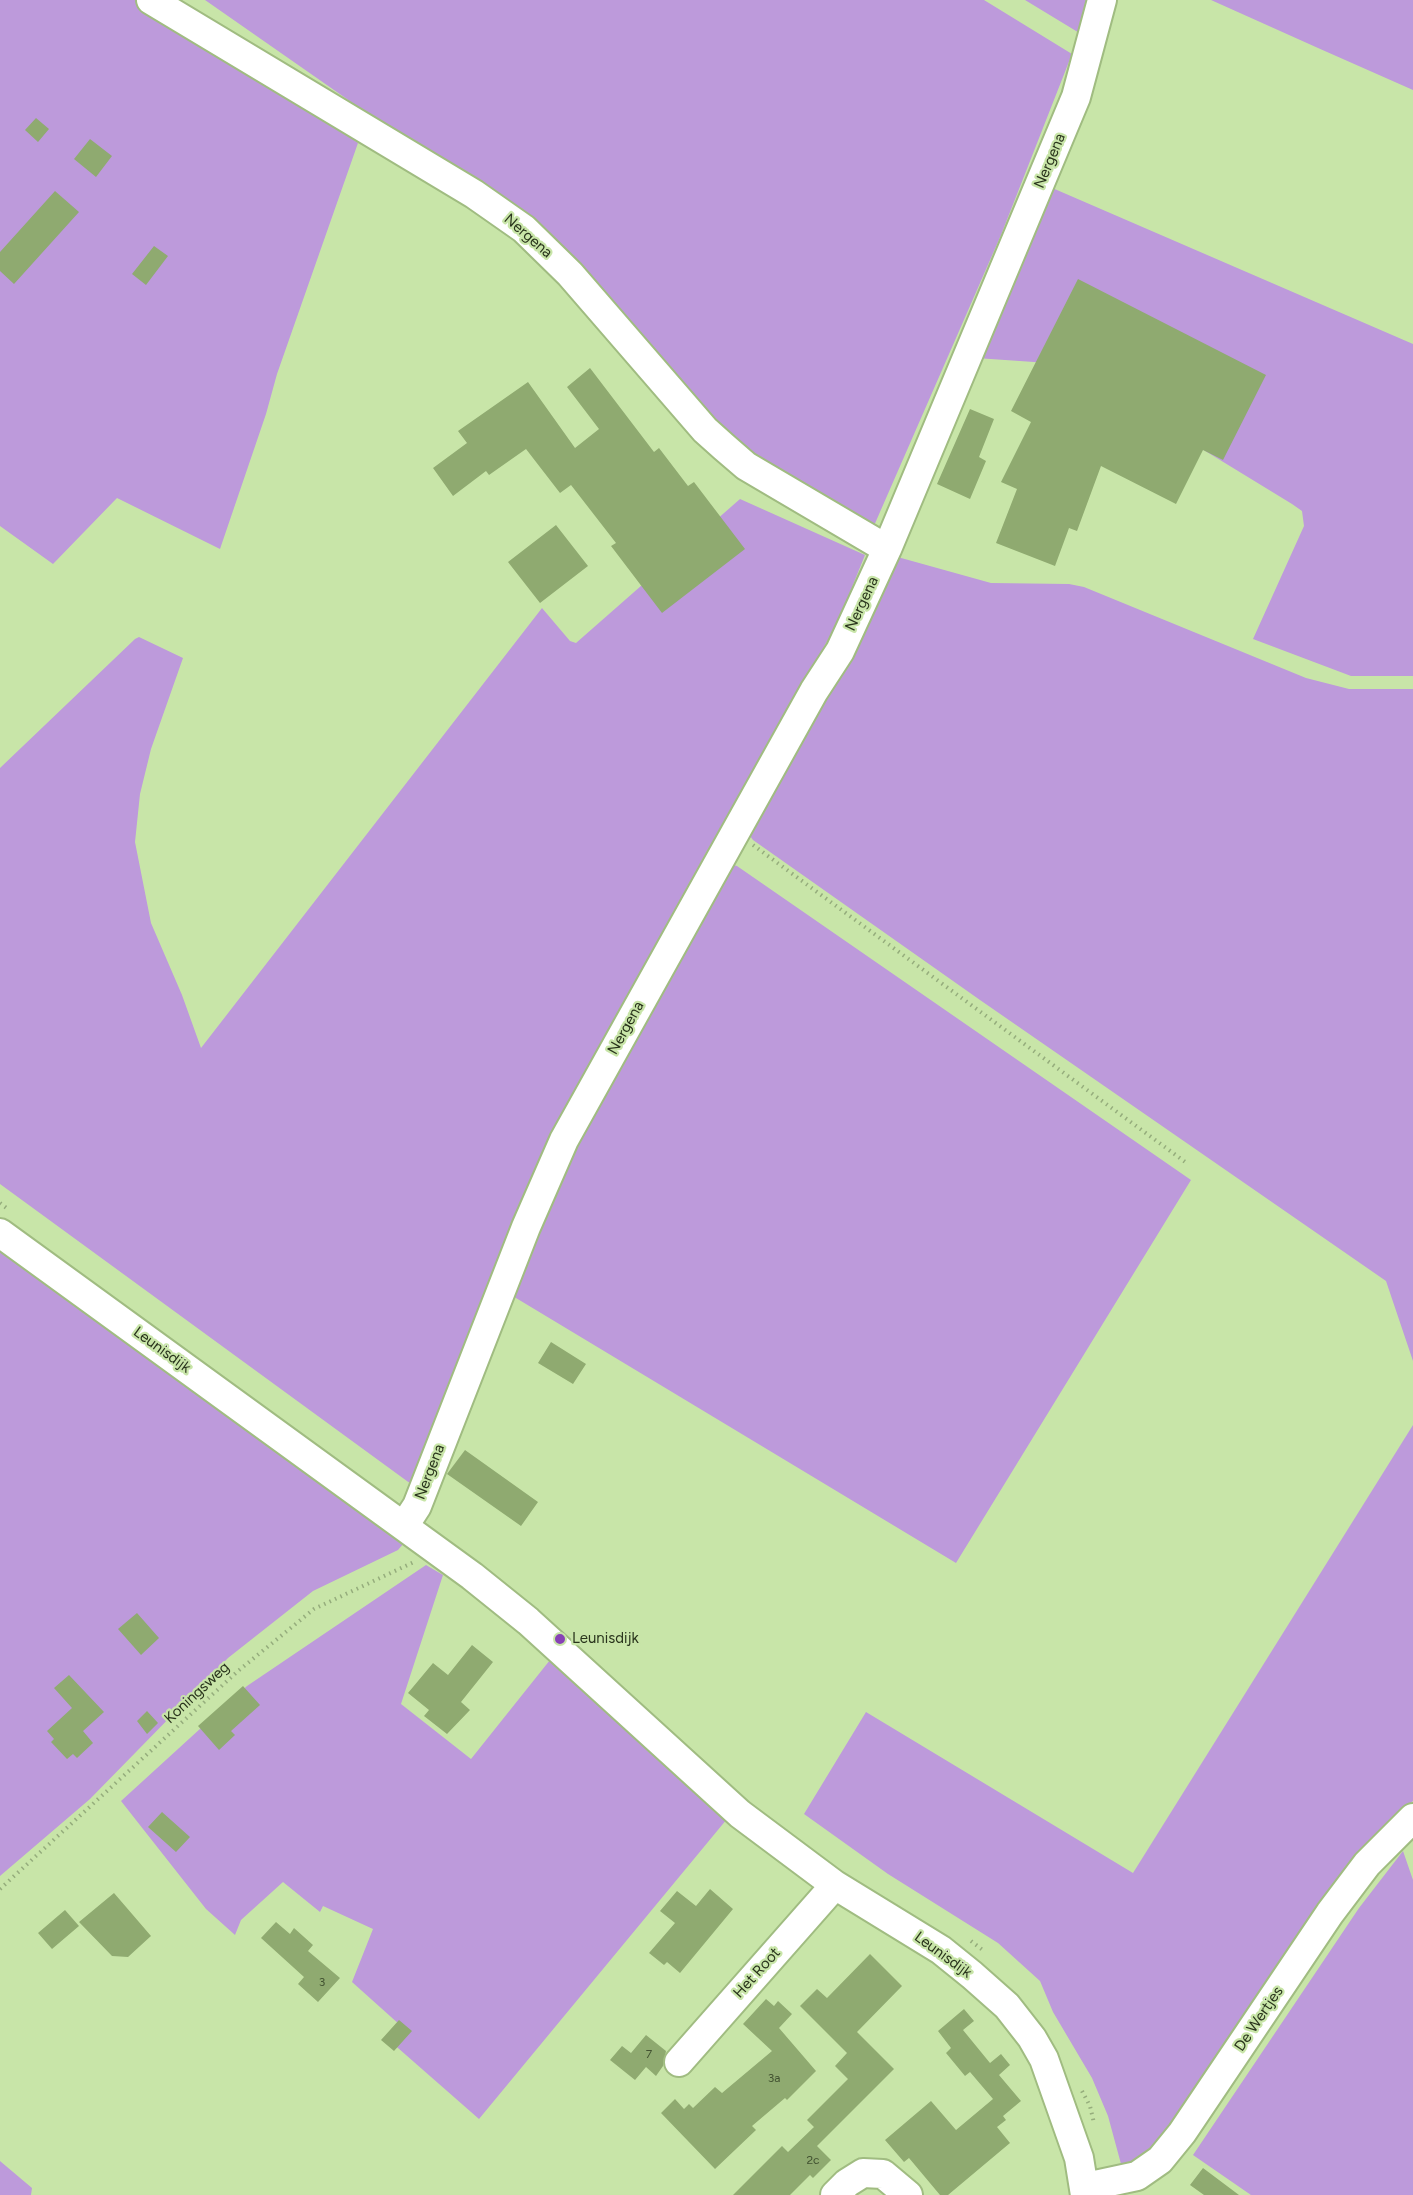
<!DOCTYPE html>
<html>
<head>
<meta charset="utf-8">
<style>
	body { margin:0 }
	canvas { display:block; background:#c8e5a8 }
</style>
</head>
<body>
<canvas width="1413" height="2195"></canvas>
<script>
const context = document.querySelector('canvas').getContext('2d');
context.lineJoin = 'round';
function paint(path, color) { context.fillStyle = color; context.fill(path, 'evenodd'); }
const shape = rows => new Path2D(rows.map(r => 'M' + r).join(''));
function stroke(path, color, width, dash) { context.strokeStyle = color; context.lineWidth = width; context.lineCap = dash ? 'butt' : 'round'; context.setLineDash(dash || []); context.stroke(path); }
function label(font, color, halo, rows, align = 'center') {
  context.font = font + ' Figtree,sans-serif'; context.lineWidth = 4.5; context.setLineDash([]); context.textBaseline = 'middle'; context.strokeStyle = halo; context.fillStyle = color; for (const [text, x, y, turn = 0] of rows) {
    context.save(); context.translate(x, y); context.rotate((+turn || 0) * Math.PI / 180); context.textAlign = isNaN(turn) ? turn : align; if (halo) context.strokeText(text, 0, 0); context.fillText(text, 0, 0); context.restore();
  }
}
paint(shape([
	[0,0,144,0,303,102,358,143,277,374,266,414,220,549,117,498,53,564,0,526],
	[205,0,984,0,1072,54,1001,235,873,528,757,460,463,180],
	[1025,0,1093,0,1081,34],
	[1211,0,1413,0,1413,90,1318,48],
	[1050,187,1413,344,1413,676,1351,676,1253,639,1304,526,1302,511,1292,504,1063,364,976,358],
	[740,499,865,555,840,617,797,697,707,851,551,1133,510,1229,411,1484,0,1184,0,768,135,639,139,637,183,658,151,749,140,794,135,842,151,923,182,995,201,1048,542,608,570,641,576,643],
	[894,556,991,583,1069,584,1084,587,1306,678,1349,689,1413,689,1413,1361,1386,1281,980,1000,753,840,747,832],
	[729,864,737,866,1191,1180,956,1563,511,1295,566,1157],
	[0,1244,404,1543,398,1550,313,1591,228,1658,90,1799,0,1876],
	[1413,1425,1413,1801,1391,1818,1359,1855,1173,2130,1124,2175,1108,2116,1092,2078,1053,2012,1040,1981,998,1943,888,1874,804,1814,866,1712,1133,1873],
	[426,1565,443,1575,401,1704,471,1759,550,1660,727,1819,479,2119,390,2041,400,2025,352,1982,373,1929,323,1906,320,1912,283,1882,241,1920,235,1935,206,1909,121,1801,247,1686],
	[1403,1851,1413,1880,1413,2195,1251,2195,1193,2155,1359,1908],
	[0,2161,32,2188,31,2195,0,2195]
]), '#bd9adb');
paint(shape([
	[36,118,49,129,38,142,25,130],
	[90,139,112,156,96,177,74,159],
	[55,191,79,212,14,284,0,271,0,252],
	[154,246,168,256,146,285,132,274],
	[1078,279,1266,375,1223,460,1203,450,1176,504,1101,466,1077,531,1069,528,1055,566,996,543,1017,489,1001,482,1031,422,1011,411],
	[590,368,654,452,659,448,688,486,694,482,745,549,662,613,611,546,616,543,571,485,560,493,526,449,489,475,486,471,453,496,433,468,467,443,458,431,528,382,575,448,599,429,567,387],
	[970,409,994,419,979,457,986,461,970,499,937,484],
	[556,525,588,566,540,603,508,562],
	[551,1342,586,1364,573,1384,538,1363],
	[465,1450,538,1502,521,1526,447,1474],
	[137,1613,159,1638,141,1655,118,1629],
	[472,1645,493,1662,461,1702,470,1710,447,1734,424,1716,429,1710,408,1693,433,1663,448,1675],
	[69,1675,104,1712,83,1731,93,1743,77,1758,73,1754,67,1759,51,1742,54,1739,47,1731,72,1708,54,1688],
	[243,1686,260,1705,231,1731,235,1735,219,1750,198,1726],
	[147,1711,158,1723,147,1734,137,1721],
	[162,1812,190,1837,176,1852,148,1827],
	[710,1889,733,1909,680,1973,667,1962,664,1965,649,1953,675,1923,660,1911,677,1891,696,1906],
	[114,1893,151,1936,128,1957,112,1956,79,1922],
	[65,1910,79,1926,52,1949,38,1933],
	[276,1922,290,1934,294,1928,313,1945,308,1951,340,1978,318,2002,298,1984,304,1977,261,1938],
	[870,1954,902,1986,857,2032,894,2069,817,2146,831,2160,813,2178,810,2175,790,2195,733,2195,782,2146,788,2152,814,2127,807,2120,848,2079,835,2066,847,2053,800,2006,817,1989,827,1998],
	[766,1999,774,2006,778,2001,792,2014,779,2028,816,2071,787,2100,785,2098,752,2126,756,2130,715,2169,661,2113,675,2099,684,2109,689,2104,693,2108,715,2087,722,2093,772,2051,743,2024],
	[964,2009,974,2021,963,2030,990,2063,1001,2054,1010,2065,999,2075,1021,2101,1003,2116,1006,2120,997,2127,1010,2143,948,2195,940,2195,909,2158,904,2162,885,2140,931,2101,956,2130,993,2099,970,2072,965,2076,946,2053,951,2048,938,2031],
	[399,2020,412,2031,394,2051,381,2040],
	[646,2035,666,2051,663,2066,656,2076,646,2067,635,2080,610,2060,622,2046,631,2053],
	[1203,2168,1239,2195,1204,2195,1190,2185]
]), '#8faa70');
const minor = shape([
	[151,0,474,194,524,229,570,274,705,430,724,447,746,466,887,549],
	[0,1233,472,1576,528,1621,740,1814,835,1885,941,1950,972,1975,1007,2006,1032,2038,1044,2059,1079,2158,1085,2195],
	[404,1526,417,1506,526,1227,564,1140,814,691,840,651,887,549,1076,97,1102,0],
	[679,2062,835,1885],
	[1086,2187,1137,2176,1160,2160,1182,2133,1330,1913,1367,1864,1413,1818],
	[835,2195,847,2183,863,2173,883,2174,908,2195]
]);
stroke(minor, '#a0bc81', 32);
stroke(shape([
	[753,845,1188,1164],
	[0,1203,9,1210],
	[0,1889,238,1671,314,1609,414,1562],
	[971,1941,984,1951],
	[1082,2091,1090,2106,1094,2123]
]), '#95ad7c', 4, [1.5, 4.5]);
stroke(minor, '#fff', 28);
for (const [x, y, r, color] of [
	[560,1639,6,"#8742b5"]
]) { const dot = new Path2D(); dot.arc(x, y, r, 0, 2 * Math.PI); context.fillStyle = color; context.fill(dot); stroke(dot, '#c8e5a8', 2); }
label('12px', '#425231', null, [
	["3",322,1982],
	["7",649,2054],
	["3a",774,2078],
	["2c",813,2160]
]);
label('15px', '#29341c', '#c8e5a8', [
	["Nergena",1050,161,-67],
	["Nergena",528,236,41],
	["Nergena",862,604,-65],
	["Nergena",626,1028,-61],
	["Leunisdijk",162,1350,36],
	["Nergena",430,1472,-69],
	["Koningsweg",197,1693,-43],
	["Leunisdijk",943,1955,36],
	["Het Root",757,1973,-48],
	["De Wertjes",1259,2019,-56]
]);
label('15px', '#29341c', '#c8e5a8', [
	["Leunisdijk",572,1639]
], 'left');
</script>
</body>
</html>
